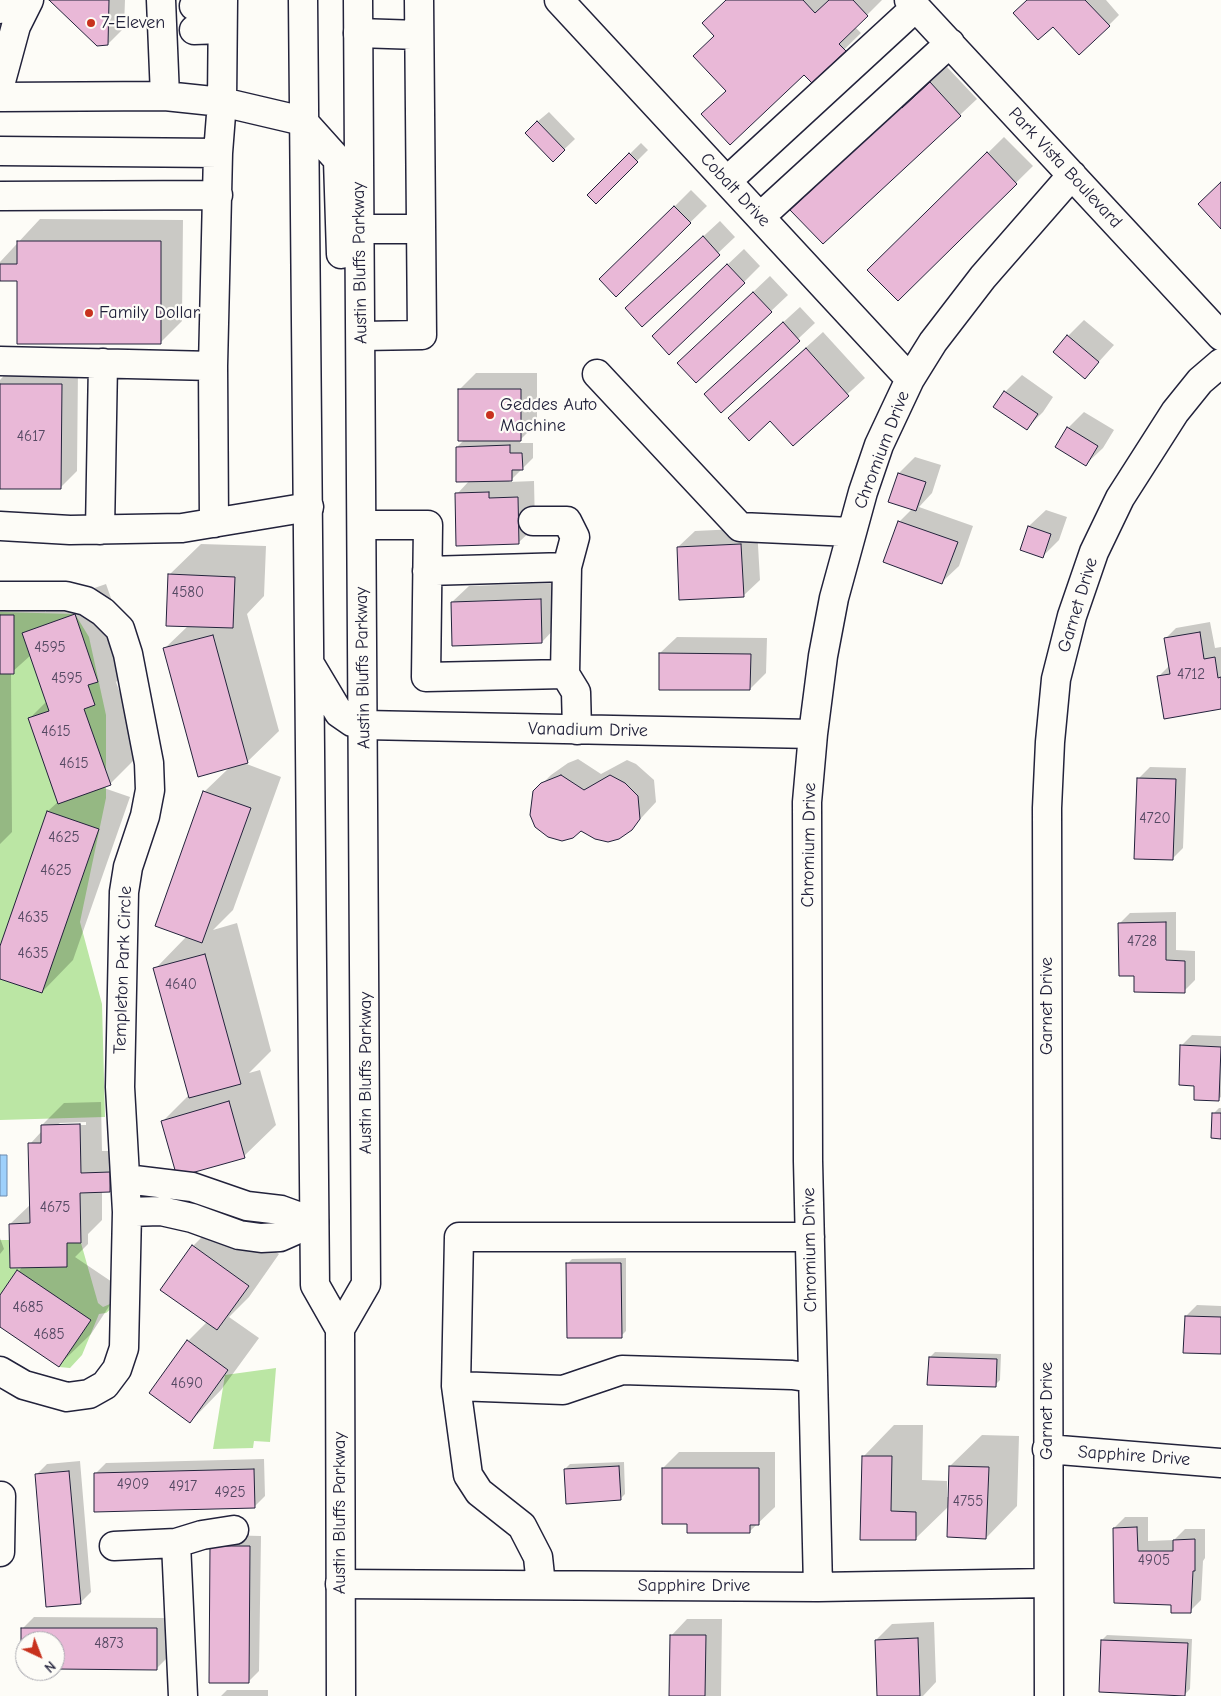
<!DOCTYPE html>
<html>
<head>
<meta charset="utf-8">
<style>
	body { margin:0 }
	#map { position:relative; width:1221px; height:1696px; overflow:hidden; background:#fdfcf7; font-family:"Comic Neue",sans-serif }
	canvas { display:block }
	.north { position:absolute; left:15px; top:1631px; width:50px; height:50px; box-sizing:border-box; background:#fdfcf7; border:1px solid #a5a5ac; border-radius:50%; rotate:137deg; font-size:14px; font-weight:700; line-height:20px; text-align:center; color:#22223b }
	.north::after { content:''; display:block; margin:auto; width:18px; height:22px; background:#c8321e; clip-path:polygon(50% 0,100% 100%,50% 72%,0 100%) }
</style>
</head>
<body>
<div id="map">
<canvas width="1221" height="1696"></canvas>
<div class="north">N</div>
</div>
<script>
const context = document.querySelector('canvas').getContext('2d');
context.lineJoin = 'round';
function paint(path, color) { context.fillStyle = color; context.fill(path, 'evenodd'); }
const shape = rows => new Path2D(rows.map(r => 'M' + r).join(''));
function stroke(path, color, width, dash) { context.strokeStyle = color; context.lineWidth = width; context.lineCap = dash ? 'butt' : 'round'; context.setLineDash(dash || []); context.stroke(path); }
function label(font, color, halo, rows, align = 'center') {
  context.font = font + ' "Comic Neue",sans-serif'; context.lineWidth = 4.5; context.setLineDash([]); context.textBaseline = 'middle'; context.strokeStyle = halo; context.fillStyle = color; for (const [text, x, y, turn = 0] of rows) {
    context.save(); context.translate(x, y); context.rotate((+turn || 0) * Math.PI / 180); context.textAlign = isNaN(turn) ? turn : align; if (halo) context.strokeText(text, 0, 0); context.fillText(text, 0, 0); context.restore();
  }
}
paint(shape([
	[0,612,75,614,89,637,106,715,106,798,80,922,102,1004,105,1117,0,1120],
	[0,1240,9,1240,10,1268,67,1267,67,1243,81,1243,98,1303,103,1307,110,1304,112,1308,106,1313,99,1314,82,1355,70,1368,59,1367,0,1327],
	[276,1368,270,1442,254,1441,253,1448,213,1449,225,1375]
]), '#bbe6a4');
const water = shape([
	[0,1155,7,1155,7,1196,0,1196,0,1155]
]);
paint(water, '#9ed0fb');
stroke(water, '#6c8aae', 1);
paint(shape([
	[51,0,125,0,124,28,108,44],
	[727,0,882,0,855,27,861,33,812,81,804,73,728,90,715,36],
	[1028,0,1106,0,1119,15,1109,25],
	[947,67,977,99,823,243,864,142,913,86,919,92],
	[549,112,575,139,553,160,537,122],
	[1004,137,1033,166,898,299,869,270],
	[641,143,648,150,596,202,588,195],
	[691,190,707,206,616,295,601,280],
	[40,219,183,220,182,321,160,343,18,280,0,280,0,262],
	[720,221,735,237,642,325,643,292],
	[744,249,760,266,744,282,670,319],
	[770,276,788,295,696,382,695,347],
	[800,307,815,323,721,411,722,378],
	[1084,320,1114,345,1085,377,1068,336],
	[823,332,865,378,793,444,770,420,746,402],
	[11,368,78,368,77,471,60,488,0,488,0,380],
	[476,373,537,373,537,423,520,440,520,443,533,443,533,458,509,482,534,481,535,527,518,543,457,494,470,480,457,447,464,440,459,390],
	[1022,375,1053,397,1043,412,1026,429,995,407,1005,392],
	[1084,412,1114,430,1103,448,1086,464,1068,428],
	[915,457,941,465,932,493,919,507,973,526,959,566,942,582,899,522,912,509,899,473],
	[1046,510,1067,517,1059,540,1042,557,1021,549,1029,526],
	[757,528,760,580,743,596,678,547,695,531],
	[201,544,266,546,264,596,247,614,279,731,247,762,244,763,281,777,233,910,213,930,237,923,271,1051,249,1073,260,1070,276,1125,244,1156,163,1121,189,1095,155,969,187,936,204,792,229,768,164,649,188,626,169,575],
	[557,583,558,625,542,642,452,602,469,586],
	[45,584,45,612,54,602,106,584,129,649,126,672,116,682,141,753,110,784,101,787,130,797,73,960,42,992,0,978,0,950,48,811,59,801,30,718,47,701,31,655,11,673,12,832,0,844,0,585],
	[1210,622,1215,648,1221,647,1221,708,1158,677,1170,665,1165,639,1176,628],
	[677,637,767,638,766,673,750,689,660,653],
	[578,759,601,774,627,760,636,764,654,780,656,802,631,829,534,792,551,775,568,763],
	[1150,767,1186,768,1183,848,1172,859,1136,858,1139,778],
	[1176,912,1176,950,1195,951,1195,980,1184,991,1136,975,1119,924,1130,913],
	[1192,1035,1221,1036,1221,1097,1218,1099,1196,1085,1181,1046],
	[101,1102,102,1151,131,1151,131,1169,109,1191,102,1191,102,1220,88,1234,88,1244,75,1257,121,1288,91,1334,59,1365,0,1326,0,1297,22,1267,10,1224,31,1204,30,1144,42,1131,42,1125,64,1103],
	[86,1122,86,1125,57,1125,60,1123],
	[1219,1108,1221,1108,1221,1138,1214,1113],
	[224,1215,279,1254,249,1297,229,1317,259,1338,221,1390,190,1422,188,1341,207,1322,193,1246],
	[0,1238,4,1249,0,1254],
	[626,1258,626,1331,621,1336,567,1264,572,1259],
	[1197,1305,1221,1306,1221,1353,1186,1316],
	[935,1352,1001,1354,1000,1380,995,1385,930,1357],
	[894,1425,923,1425,922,1480,947,1481,947,1497,949,1497,950,1466,982,1435,1019,1436,1017,1506,986,1538,949,1506,915,1539,861,1538,863,1457],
	[679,1452,775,1452,775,1507,750,1531,689,1523,663,1468],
	[264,1459,265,1496,254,1507,95,1474,106,1463],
	[80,1461,91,1592,80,1603,36,1475,47,1464],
	[624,1462,625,1494,620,1499,565,1469,570,1464],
	[1125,1517,1148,1517,1148,1541,1174,1540,1185,1529,1205,1529,1205,1558,1203,1561,1201,1600,1190,1611,1172,1604,1114,1528],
	[222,1535,261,1536,259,1671,248,1682,211,1546],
	[34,1617,167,1618,167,1658,156,1669,55,1668,55,1641,25,1641,25,1668,23,1628],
	[687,1619,722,1619,721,1696,671,1696,671,1636],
	[934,1622,936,1682,923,1696,878,1696,876,1640,892,1624],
	[1107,1635,1192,1639,1190,1689,1185,1694,1102,1640],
	[227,1690,268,1690,268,1696,221,1696]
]), '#0003');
const building = shape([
	[49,0,109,0,108,45,97,46,49,0],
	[726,0,803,0,815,13,829,0,853,0,868,16,839,44,846,51,812,83,804,75,730,145,701,114,726,91,693,56,714,36,702,23,726,0],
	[1027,0,1085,0,1110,26,1079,55,1053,27,1038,40,1013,13,1027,0],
	[930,82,961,116,823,244,790,210,863,142,858,137,896,101,902,108,930,82],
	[537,121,565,150,553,162,525,133,537,121],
	[987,152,1017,184,898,301,867,270,987,152],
	[629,153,638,162,596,204,587,195,629,153],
	[1221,182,1221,229,1198,204,1221,182],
	[674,206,691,223,616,297,599,279,674,206],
	[703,236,720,255,642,327,625,308,703,236],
	[17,241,161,241,161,344,17,344,17,281,0,281,0,264,17,264,17,241],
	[727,264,745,283,669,355,652,336,727,264],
	[753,292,772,312,696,383,677,363,753,292],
	[783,322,800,341,721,413,704,394,783,322],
	[1067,335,1099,362,1085,379,1053,352,1067,335],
	[806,348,849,396,793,446,770,421,749,441,728,418,806,348],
	[0,384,62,384,61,489,0,489,0,384],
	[458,389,521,389,521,441,458,441,458,389],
	[1004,391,1038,414,1027,430,993,407,1004,391],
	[1067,427,1098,446,1086,466,1055,447,1067,427],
	[510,445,510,453,522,453,523,470,512,470,512,481,456,482,456,447,510,445],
	[898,473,926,482,916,511,888,502,898,473],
	[489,492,489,498,518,497,519,544,456,546,455,493,489,492],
	[898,521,958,542,942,584,883,562,898,521],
	[1028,526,1051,534,1043,558,1020,550,1028,526],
	[741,544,744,597,679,600,677,547,741,544],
	[168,574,235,577,233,628,166,626,168,574],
	[541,599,542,643,452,646,451,602,541,599],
	[75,614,98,682,88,685,95,705,84,709,111,785,58,804,28,718,49,711,22,633,75,614],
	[0,615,14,615,14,674,0,674,0,615],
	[1200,632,1204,659,1215,657,1218,678,1221,677,1221,709,1164,719,1157,676,1170,674,1164,638,1200,632],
	[213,635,248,763,198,777,163,648,213,635],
	[659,653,751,654,750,690,659,690,659,653],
	[561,775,584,790,610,775,625,783,638,796,640,819,632,830,619,839,608,842,595,839,581,831,573,838,562,841,548,837,535,827,530,815,533,791,541,783,561,775],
	[1137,778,1176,779,1173,860,1134,859,1137,778],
	[203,791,251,808,202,943,155,926,203,791],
	[47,811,99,829,42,993,0,979,0,946,47,811],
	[1166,922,1166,960,1185,961,1185,993,1134,992,1134,976,1119,976,1118,923,1166,922],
	[205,954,241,1084,189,1098,153,968,205,954],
	[1180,1045,1221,1047,1219,1101,1194,1100,1194,1086,1179,1085,1180,1045],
	[229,1101,245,1158,177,1177,161,1121,229,1101],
	[1212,1113,1221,1113,1221,1139,1211,1138,1212,1113],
	[80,1124,81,1173,110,1172,110,1192,80,1193,81,1243,67,1243,67,1267,10,1268,9,1224,30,1223,28,1143,41,1143,41,1125,80,1124],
	[192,1245,249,1286,217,1330,160,1290,192,1245],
	[566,1263,621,1263,622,1338,567,1338,566,1263],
	[17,1270,91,1320,59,1367,0,1327,0,1295,17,1270],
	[1185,1316,1221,1317,1221,1354,1183,1353,1185,1316],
	[187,1340,228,1370,190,1423,149,1393,187,1340],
	[929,1357,997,1359,996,1387,927,1385,929,1357],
	[862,1456,892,1456,891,1511,916,1512,916,1540,860,1540,862,1456],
	[619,1466,621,1500,566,1504,564,1469,619,1466],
	[949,1466,989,1467,986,1539,947,1537,949,1466],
	[662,1468,759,1468,759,1525,750,1525,750,1533,687,1533,687,1524,662,1524,662,1468],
	[254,1469,255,1508,94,1512,94,1473,254,1469],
	[69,1471,81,1604,46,1607,35,1474,69,1471],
	[1137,1527,1138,1551,1173,1551,1173,1540,1195,1539,1195,1571,1193,1571,1191,1613,1171,1613,1171,1605,1114,1603,1113,1528,1137,1527],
	[210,1546,250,1546,249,1683,209,1683,210,1546],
	[21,1628,157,1628,157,1670,55,1669,55,1641,25,1641,25,1669,21,1669,21,1628],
	[670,1635,706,1635,705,1696,669,1696,670,1635],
	[918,1638,920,1696,877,1696,875,1640,918,1638],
	[1101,1640,1188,1643,1185,1696,1099,1692,1101,1640]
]);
paint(building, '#e9b8d7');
stroke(building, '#22223b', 1);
const minor = shape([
	[161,0,165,96],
	[559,0,910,379],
	[909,0,1221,336],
	[194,6,222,7],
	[0,9,11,0],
	[194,30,222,29],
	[358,33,419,35],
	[0,85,16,26,29,0],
	[0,97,165,96,222,102,303,121],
	[0,151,218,153],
	[727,181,916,7],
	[0,196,218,195],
	[760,217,950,43],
	[359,229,421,229],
	[361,336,422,335,419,0],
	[0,361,213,366,214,523],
	[213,366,218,153,222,102,223,0],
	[597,374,740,527,851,532],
	[533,521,567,521,575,537,567,567,565,674,576,692,577,730],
	[362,525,428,525,426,677,565,674],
	[0,526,70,530,182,528,309,507],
	[100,530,103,363],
	[427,571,567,567],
	[0,596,66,596,86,601,103,612,120,629,128,654,149,763,150,790,145,816,128,867,124,892,120,1087,127,1212,124,1348,117,1369,105,1385,89,1394,67,1397,49,1392,24,1385,0,1371],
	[364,725,813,734],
	[126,1179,192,1187,247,1206,281,1210,314,1222],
	[127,1212,161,1211,192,1218,239,1235,261,1238,280,1237,314,1222],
	[810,1237,459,1237,456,1386,563,1390,622,1370,792,1375,813,1378],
	[456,1386,468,1475,479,1492,522,1526,538,1557,541,1585],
	[1047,1449,1221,1463],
	[176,1543,183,1696],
	[114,1546,176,1543,202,1535,234,1530],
	[0,1552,1,1496],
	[340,1584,818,1587,1048,1583],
	[818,1587,808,1161,807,802,813,734,823,656,834,598,863,492,879,445,910,379,933,342,983,277,1072,175],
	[1049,1696,1047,808,1050,742,1056,679,1072,616,1094,552,1120,498,1175,412,1200,381,1221,363]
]);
const major = shape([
	[303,0,315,1285,340,1329,341,1696],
	[303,121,338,160,341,254],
	[311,666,339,713,352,722,364,725],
	[340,1329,366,1284,358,0]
]);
stroke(minor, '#22223b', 31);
stroke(major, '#22223b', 31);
stroke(minor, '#fdfcf7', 28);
stroke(major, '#fdfcf7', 28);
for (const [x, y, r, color] of [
	[91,23,5,"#c8321e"],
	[89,313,5,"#c8321e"],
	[490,415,5,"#c8321e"]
]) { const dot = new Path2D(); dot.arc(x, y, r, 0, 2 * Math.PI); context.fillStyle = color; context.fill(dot); stroke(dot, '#fdfcf7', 2); }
label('15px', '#544862', null, [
	["4617",31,437],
	["4580",188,593],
	["4595",50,648],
	["4712",1191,675],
	["4595",67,679],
	["4615",56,732],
	["4615",74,764],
	["4720",1155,819],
	["4625",64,838],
	["4625",56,871],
	["4635",33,918],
	["4728",1142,942],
	["4635",33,954],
	["4640",181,985],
	["4675",55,1208],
	["4685",28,1308],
	["4685",49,1335],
	["4690",187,1384],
	["4909",133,1485],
	["4917",183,1487],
	["4925",230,1493],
	["4755",968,1502],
	["4905",1154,1561],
	["4873",109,1644]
]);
label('18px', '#22223b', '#fdfcf7', [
	["7-Eleven",101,23],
	["Family Dollar",99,313],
	["Geddes Auto",500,405],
	["Machine",500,426]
], 'left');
label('18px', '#22223b', '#fdfcf7', [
	["Park Vista Boulevard",1065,168,47],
	["Cobalt Drive",735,190,47],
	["Austin Bluffs Parkway",360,263,-91],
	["Chromium Drive",882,450,-69],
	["Garnet Drive",1078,605,-73],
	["Austin Bluffs Parkway",363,668,-91],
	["Vanadium Drive",588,730,1],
	["Chromium Drive",809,845,-89],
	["Templeton Park Circle",123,970,-88],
	["Garnet Drive",1047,1006,-90],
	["Austin Bluffs Parkway",366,1073,-90],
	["Chromium Drive",810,1250,-91],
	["Garnet Drive",1047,1411,-90],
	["Sapphire Drive",1134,1456,4],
	["Austin Bluffs Parkway",340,1513,-90],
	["Sapphire Drive",694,1586]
]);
</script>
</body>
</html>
